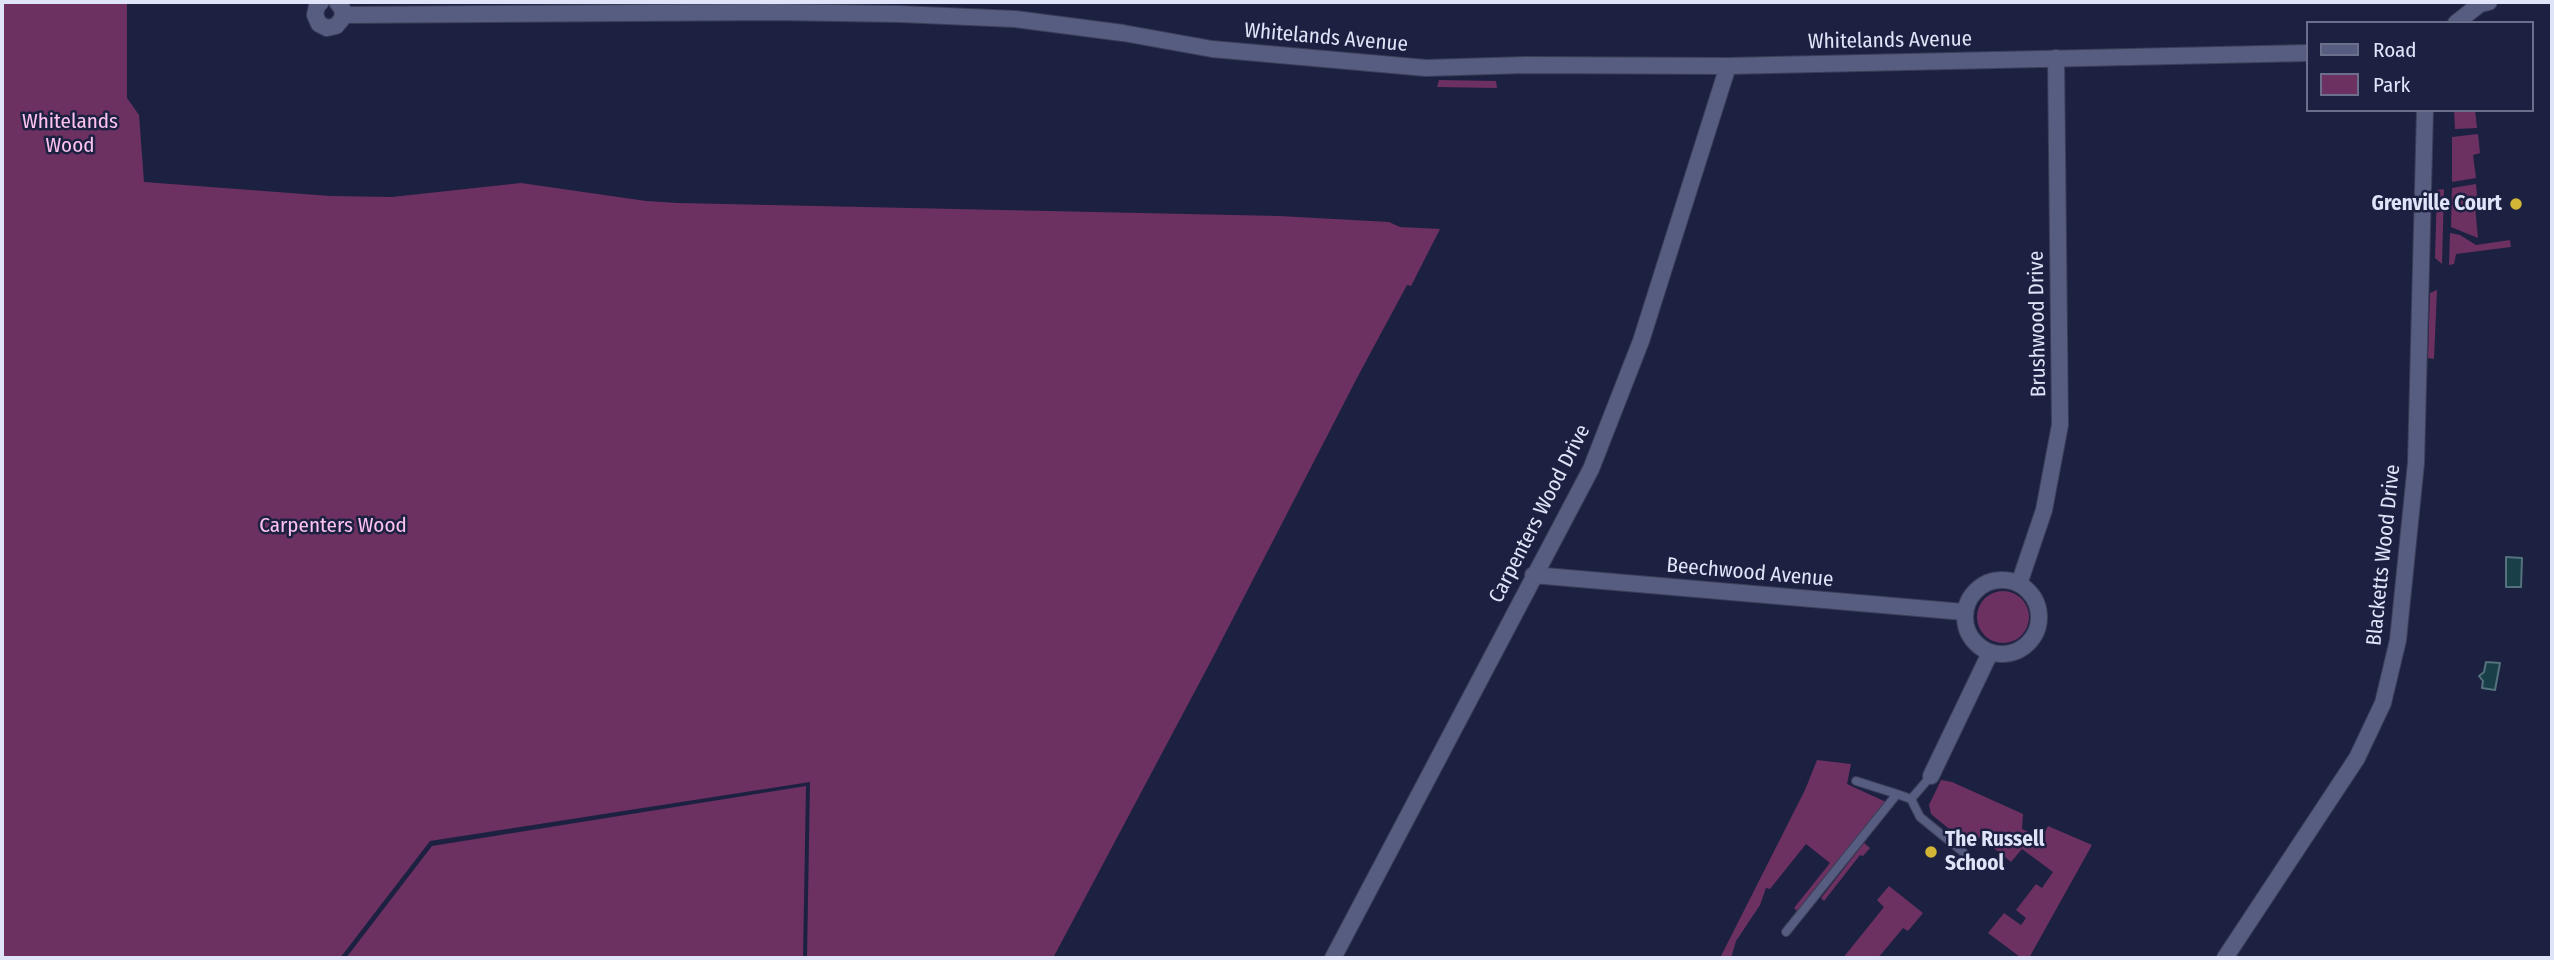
<!DOCTYPE html>
<html>
<head>
<meta charset="utf-8">
<style>
	body { margin:0 }
	#map { position:relative; width:2554px; height:960px; overflow:hidden; background:#1d2141; font-family:"Fira Sans Condensed",sans-serif }
	canvas { display:block }
	.frame { position:absolute; inset:0; border:4px solid #dfe4f9; pointer-events:none }
	.legend { position:absolute; left:2306px; top:21px; width:228px; height:91px; box-sizing:border-box; background:#1d2141; border:2px solid #6b6f8b; margin:0; padding:9px 12px; list-style:none; font-size:21px; color:#dfe4f9 }
	.legend li { display:flex; align-items:center; gap:14px; height:35px }
	.legend b { width:35px; border:2px solid #6b6f8b }
</style>
</head>
<body>
<div id="map">
<canvas width="2554" height="960"></canvas>
<div class="frame"></div>
<ul class="legend">
<li><b style="height:9px;background:#565d81"></b>Road</li>
<li><b style="height:19px;background:#6c3160"></b>Park</li>
</ul>
</div>
<script>
const context = document.querySelector('canvas').getContext('2d');
context.lineJoin = 'round';
function paint(path, color) { context.fillStyle = color; context.fill(path, 'evenodd'); }
const shape = rows => new Path2D(rows.map(r => 'M' + r).join(''));
function stroke(path, color, width, dash) { context.strokeStyle = color; context.lineWidth = width; context.lineCap = dash ? 'butt' : 'round'; context.setLineDash(dash || []); context.stroke(path); }
function label(font, color, halo, rows, align = 'center') {
  context.font = font + ' "Fira Sans Condensed",sans-serif'; context.lineWidth = 5; context.setLineDash([]); context.textBaseline = 'middle'; context.strokeStyle = halo; context.fillStyle = color; for (const [text, x, y, turn = 0] of rows) {
    context.save(); context.translate(x, y); context.rotate((+turn || 0) * Math.PI / 180); context.textAlign = isNaN(turn) ? turn : align; if (halo) context.strokeText(text, 0, 0); context.fillText(text, 0, 0); context.restore();
  }
}
paint(shape([
	[2,2,127,2,127,98,139,115,144,182,330,196,392,197,521,183,646,201,678,203,1279,216,1389,222,1400,227,1440,229,1411,286,1407,285,1358,376,1211,661,1053,958,807,958,810,782,430,841,340,958,2,958],
	[1439,80,1496,81,1497,88,1437,87],
	[2454,110,2475,110,2477,128,2455,129],
	[2478,134,2480,153,2473,155,2476,178,2452,182,2452,137],
	[2476,184,2478,205,2475,206,2478,238,2451,227,2452,188],
	[2444,189,2442,264,2435,258,2437,190],
	[2450,233,2460,235,2476,245,2510,240,2511,247,2456,254,2454,264,2449,265],
	[2437,290,2434,359,2428,358,2430,293],
	'1977 617a26 26 0 1 1 52 0a26 26 0 1 1-52 0Z',
	[1817,760,1851,764,1847,784,1886,802,1798,912,1794,908,1830,863,1806,844,1770,889,1766,888,1760,905,1736,941,1731,958,1720,958,1805,790],
	[1941,780,1952,782,2023,814,2022,829,2042,838,2048,826,2092,845,2029,958,2011,958,2020,957,1988,933,2004,913,2021,925,2026,918,2016,910,2036,884,2042,888,2053,872,2022,849,2011,862,1980,837,1971,847,1931,814,1929,805],
	[806,786,803,958,346,958,432,846],
	[1864,843,1870,848,1863,856,1860,855,1824,901,1821,898],
	[1889,886,1923,913,1908,931,1903,928,1878,958,1843,958,1884,907,1877,900]
]), '#6c3160');
const water = shape([
	[2506,557,2522,558,2521,587,2506,587,2506,557],
	[2486,662,2500,663,2495,690,2482,688,2483,681,2479,676,2484,672,2486,662]
]);
paint(water, '#194049');
stroke(water, '#54717e', 2);
const lane = shape([
	[1931,776,1911,799,1920,817,1963,852],
	[1856,781,1897,794],
	[1786,932,1897,794,1911,799]
]);
const street = shape([
	[321,2,317,6,315,15,319,24,327,28,336,26,342,19,343,10,337,2],
	[343,15,774,12,900,14,1015,19,1123,33,1212,49,1426,68,1525,65,1728,66,2307,53],
	[2456,23,2480,4,2489,2],
	[1533,575,1964,612],
	'1965 617a37 37 0 1 1 74 0a37 37 0 1 1-74 0Z',
	[2019,584,2044,510,2060,425,2056,58],
	[1931,776,1990,653],
	[1333,958,1591,469,1641,341,1728,66],
	[2225,958,2357,758,2383,703,2398,640,2416,463,2425,110]
]);
stroke(lane, '#3c3e59', 10);
stroke(street, '#3c3e59', 18);
stroke(lane, '#565d81', 8);
stroke(street, '#565d81', 16);
for (const [x, y, r, color] of [
	[2516,204,7,"#d3b635"],
	[1931,852,7,"#d3b635"]
]) { const dot = new Path2D(); dot.arc(x, y, r, 0, 2 * Math.PI); context.fillStyle = color; context.fill(dot); stroke(dot, '#1d2141', 2.5); }
label('21px', '#dfe4f9', '#1d2141', [
	["Whitelands Avenue",1326,38,5],
	["Whitelands Avenue",1890,41,-1],
	["Brushwood Drive",2038,324,-91],
	["Carpenters Wood Drive",1540,514,-63],
	["Blacketts Wood Drive",2384,555,-84],
	["Beechwood Avenue",1750,573,5]
]);
label('21px', '#fdc2ee', '#1d2141', [
	["Whitelands",70,122],
	["Wood",70,146],
	["Carpenters Wood",333,526]
]);
label('bold 21px', '#dfe4f9', '#1d2141', [
	["Grenville Court",2502,204],
	["The Russell",1945,840,"left"],
	["School",1945,864,"left"]
], 'right');
</script>
</body>
</html>
